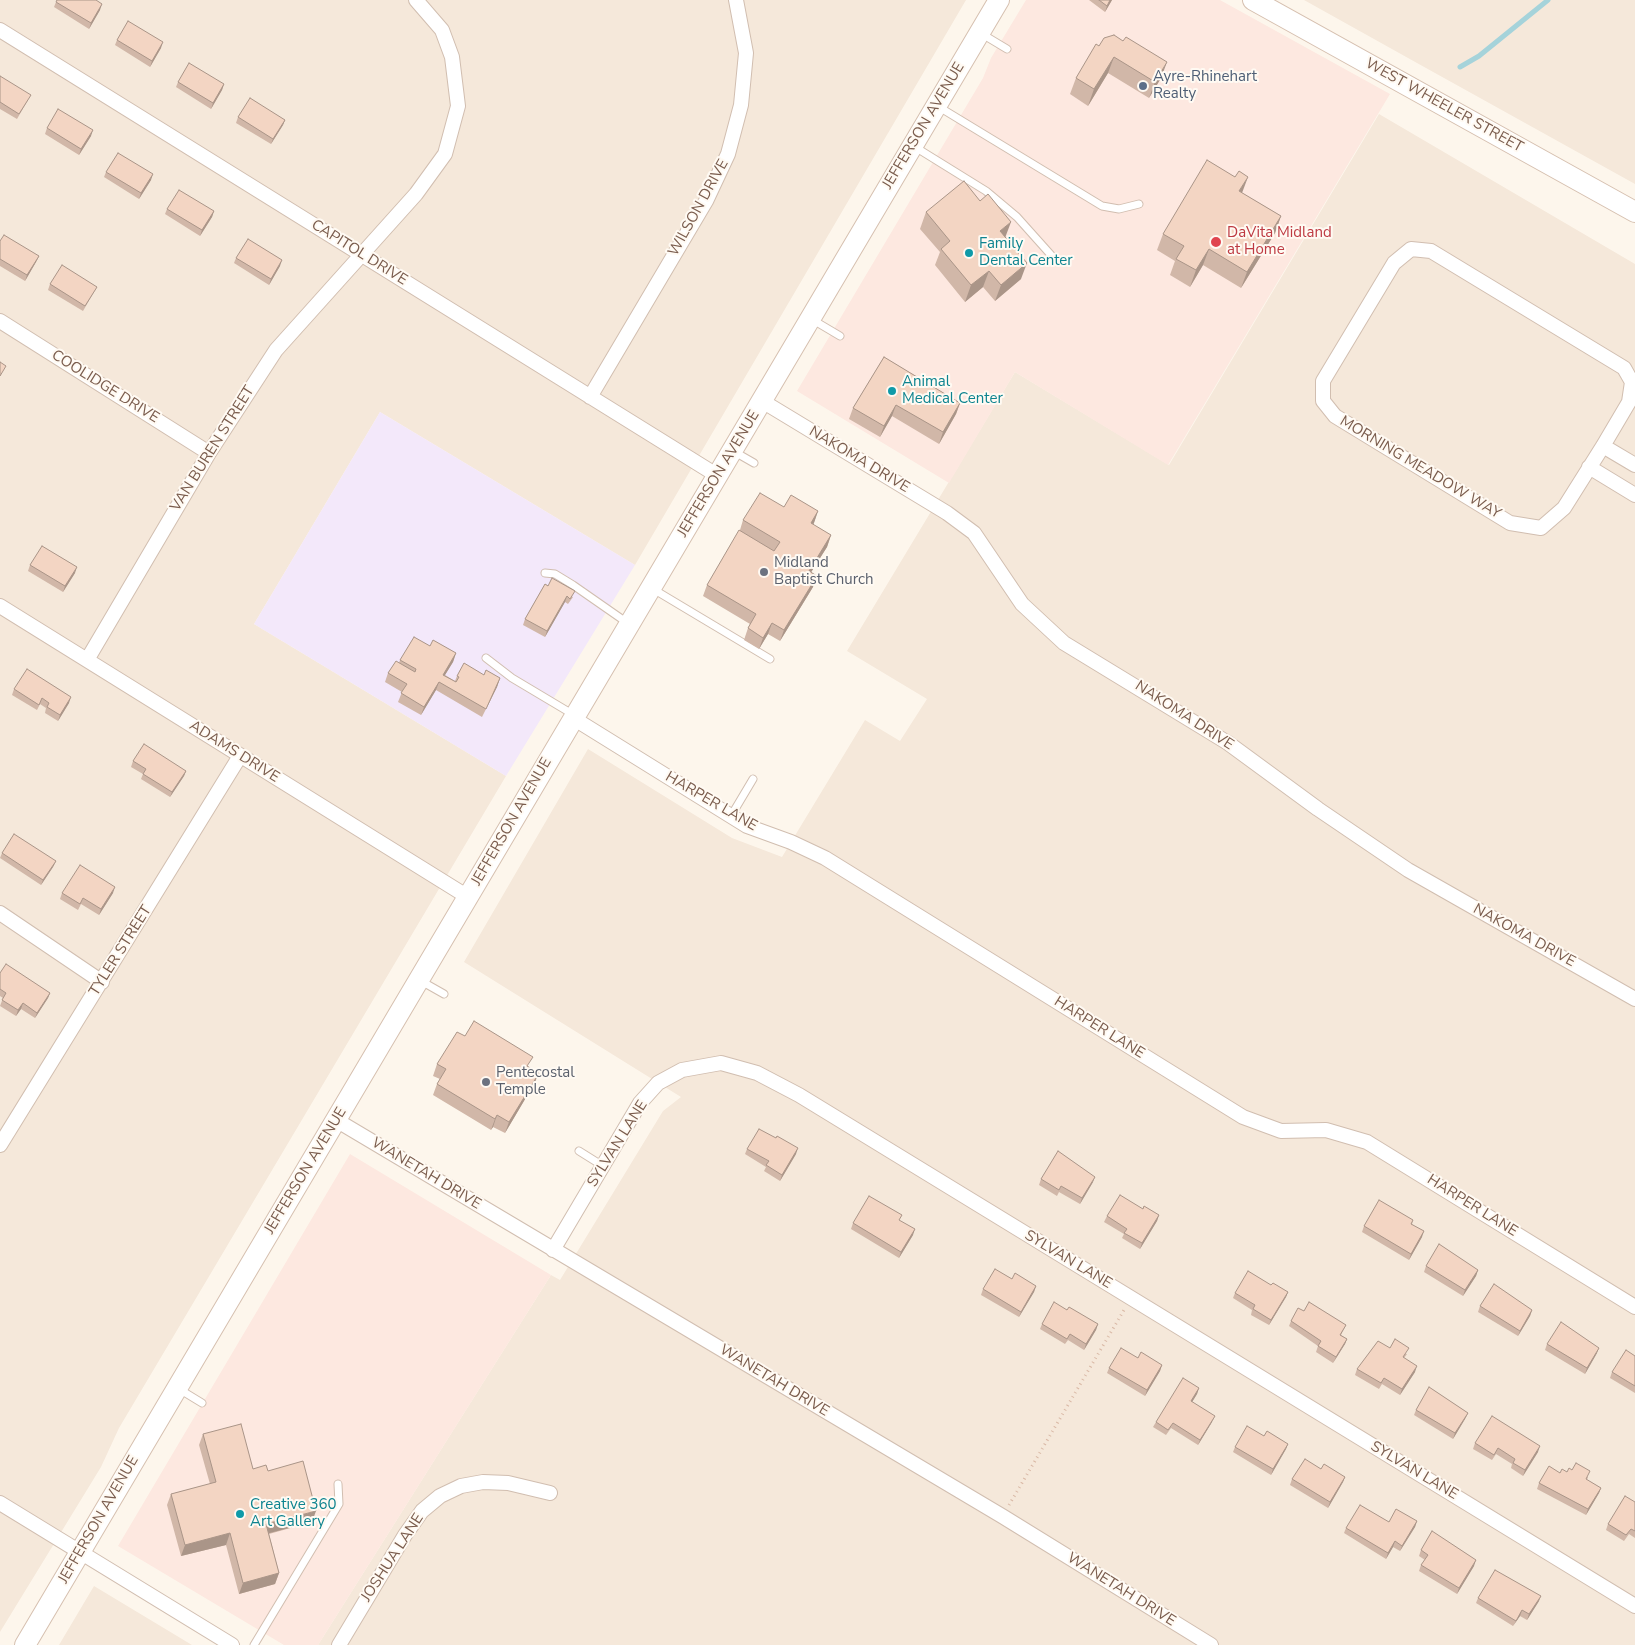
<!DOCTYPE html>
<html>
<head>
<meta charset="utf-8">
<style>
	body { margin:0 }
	canvas { display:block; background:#fdf6ec }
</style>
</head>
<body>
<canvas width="1635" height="1645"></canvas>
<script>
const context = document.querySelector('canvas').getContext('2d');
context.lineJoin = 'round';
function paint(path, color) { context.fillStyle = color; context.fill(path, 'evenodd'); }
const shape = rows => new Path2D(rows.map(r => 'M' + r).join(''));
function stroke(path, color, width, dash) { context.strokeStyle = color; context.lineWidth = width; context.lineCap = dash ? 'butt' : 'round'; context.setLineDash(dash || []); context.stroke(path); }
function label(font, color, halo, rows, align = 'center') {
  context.font = font + ' "Nunito Sans",sans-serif'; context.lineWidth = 4; context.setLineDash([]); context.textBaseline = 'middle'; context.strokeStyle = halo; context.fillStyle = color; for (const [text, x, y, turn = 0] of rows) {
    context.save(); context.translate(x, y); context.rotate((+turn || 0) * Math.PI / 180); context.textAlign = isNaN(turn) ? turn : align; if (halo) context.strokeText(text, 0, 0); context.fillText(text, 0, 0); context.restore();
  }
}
paint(shape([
	[0,0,966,0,635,565,380,412,254,624,506,776,119,1428,101,1467,0,1632],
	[1304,0,1635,0,1635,184,1417,63],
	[1379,114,1635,264,1635,1645,318,1645,551,1275,560,1280,663,1111,681,1097,464,962,588,749,732,838,782,857,865,720,900,741,927,699,847,651,1015,372,1169,465],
	[94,1586,192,1645,59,1645]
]), '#f5e8da');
paint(shape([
	[1026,0,1220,0,1390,94,1168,465,1015,372,949,483,797,391,983,78,991,58],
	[350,1154,551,1275,318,1645,284,1645,118,1546]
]), '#fde8e0');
paint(shape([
	[380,412,635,565,506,776,254,624]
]), '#f3e8fa');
stroke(shape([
	[1460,67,1479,56,1548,0]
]), '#a5d3da', 5);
const lane = shape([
	[982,34,1007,49],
	[939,107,1102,206,1119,209,1139,204],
	[915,147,986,191,1017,217,1051,255],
	[813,320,840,336],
	[733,451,754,463],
	[545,573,555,574,573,585,629,624],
	[653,589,770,659],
	[486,658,512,678,574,715],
	[731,816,753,779],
	[421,981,444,994],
	[579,1151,603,1166],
	[179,1389,202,1403],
	[254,1645,339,1504,338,1484]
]);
const street = shape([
	[0,30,718,476],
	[1411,249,1431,251,1624,368,1632,382,1629,402,1603,446,1564,508,1541,528,1510,523,1335,416,1323,401,1323,381,1394,263,1411,249],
	[0,321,209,453],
	[590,397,706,201,728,154,741,105,746,53,736,0],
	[762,401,947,513,974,533,1022,604,1064,643,1228,743,1318,809,1408,870,1635,999],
	[1603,446,1635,465],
	[1589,467,1635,495],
	[0,606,468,897],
	[87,660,209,453,276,350,416,194,445,154,458,106,452,57,442,30,416,0],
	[573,718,747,826,791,842,825,858,1243,1117,1281,1131,1326,1130,1367,1142,1635,1307],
	[0,913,102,982],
	[336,1120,1002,1516,1211,1645],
	[0,1145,240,756],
	[553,1250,640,1103,658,1083,682,1070,721,1063,757,1073,799,1095,1635,1606],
	[0,1503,232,1645],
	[339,1645,405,1535,422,1511,440,1496,461,1486,483,1482,508,1483,550,1493]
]);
const secondary = shape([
	[1253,0,1635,212],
	[25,1645,999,0]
]);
stroke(lane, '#d1beb0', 9);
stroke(street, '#d1beb0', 16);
stroke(secondary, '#d6c0b0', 22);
stroke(shape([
	[1009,1505,1124,1310]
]), '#d9b8a5', 3, [1, 4]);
stroke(lane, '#fff', 7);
stroke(street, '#fff', 14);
stroke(secondary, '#fff', 20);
paint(shape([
	[1089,0,1112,0,1105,12],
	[56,2,100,10,89,29,54,7],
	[117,40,161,48,150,67,115,45],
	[1099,46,1161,78,1149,98,1108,73,1088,106,1070,94,1076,78],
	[0,76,28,100,17,119,0,109],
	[178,82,224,84,222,90,211,109,176,87],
	[238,117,285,120,283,125,271,144,236,123],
	[47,128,91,136,79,155,45,134],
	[106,172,151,180,139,199,104,177],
	[1242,193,1281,216,1275,233,1241,288,1203,265,1190,287,1170,275,1175,261,1157,250,1163,234],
	[167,209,214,211,212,217,200,236,165,214],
	[926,212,1006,237,1021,279,995,301,983,287,965,302,935,265,940,252,920,229],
	[0,241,39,256,36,262,25,281,0,266],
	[236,258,280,266,269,285,234,263],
	[50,284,97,287,94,292,83,311,48,290],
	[884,357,960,403,956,414,939,444,892,416,880,437,849,419,853,408],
	[784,507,818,511,813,525,831,535,827,547,811,572,813,587,780,641,768,634,759,649,744,640,748,628,750,624,703,596,707,585,740,530,743,520],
	[30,565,75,573,63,592,28,571],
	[545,584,573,597,568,604,565,602,545,637,523,625,525,619],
	[430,646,456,653,453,662,445,675,455,681,457,676,484,675,500,678,497,687,482,717,436,690,421,715,398,702,402,692,385,682,388,673,399,663,400,660],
	[14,689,69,703,58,721,45,713,46,708,40,704,37,710,12,695],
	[133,761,186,771,184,776,170,797,141,779,143,774,131,767],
	[2,853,56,861,53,867,41,885,0,858],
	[62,893,113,893,99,915,81,904,78,910,60,899],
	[0,973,50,993,48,998,35,1018,21,1009,16,1016,0,1006,3,998,0,996],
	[465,1036,529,1067,539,1073,534,1084,505,1133,493,1127,491,1130,433,1095,437,1084,440,1079,433,1076,437,1064],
	[747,1149,796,1154,780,1181,764,1171,766,1167,745,1154],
	[1041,1179,1093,1182,1080,1204,1059,1192,1057,1196,1039,1185],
	[1143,1209,1159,1215,1157,1221,1140,1249,1122,1238,1124,1234,1104,1222,1107,1216],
	[1413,1220,1412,1224,1422,1237,1409,1260,1362,1232,1364,1226],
	[853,1223,913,1235,899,1258,851,1229],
	[1426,1266,1478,1270,1476,1276,1463,1296,1424,1272],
	[1012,1279,1036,1286,1034,1292,1019,1317,981,1295,983,1289],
	[1271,1285,1288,1292,1286,1297,1269,1325,1251,1315,1252,1310,1233,1298,1235,1293],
	[1480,1306,1532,1310,1530,1316,1518,1336,1478,1312],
	[1067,1310,1098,1324,1096,1330,1084,1350,1068,1340,1065,1344,1040,1329,1042,1324],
	[1304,1311,1346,1325,1341,1335,1347,1339,1345,1344,1333,1363,1316,1352,1318,1346,1289,1326,1291,1321],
	[1547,1344,1597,1353,1585,1374,1545,1350],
	[1390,1348,1407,1354,1404,1358,1415,1372,1400,1395,1382,1384,1379,1389,1355,1375,1357,1369],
	[1635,1356,1635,1393,1610,1378,1612,1372],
	[1162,1365,1160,1371,1145,1396,1107,1373,1109,1368],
	[1199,1388,1197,1394,1192,1402,1212,1422,1198,1445,1171,1428,1166,1435,1153,1427,1156,1422],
	[1416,1410,1468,1413,1465,1419,1453,1439,1414,1415],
	[203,1434,253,1469,268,1471,312,1522,269,1534,279,1573,275,1584,239,1594,226,1545,181,1556,167,1505,171,1494,210,1484,199,1445],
	[1264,1436,1288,1444,1286,1449,1271,1475,1233,1452,1235,1447],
	[1475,1443,1538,1452,1523,1476,1511,1468,1512,1464,1496,1454,1492,1460,1473,1449],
	[1321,1469,1345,1477,1343,1482,1328,1508,1290,1485,1292,1479],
	[1560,1473,1588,1477,1587,1480,1601,1488,1599,1493,1586,1515,1537,1489,1539,1483],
	[1635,1502,1635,1538,1629,1534,1624,1541,1606,1530,1608,1524],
	[1417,1521,1415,1527,1400,1551,1393,1547,1386,1559,1344,1533,1346,1528,1389,1522],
	[1421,1550,1474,1566,1457,1594,1419,1571,1421,1565,1425,1560,1419,1556],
	[1478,1598,1539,1601,1527,1620,1520,1616,1513,1626,1476,1603]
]), '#d1b7a8');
paint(shape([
	[1110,0,1112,0,1105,12,1107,6],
	[102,4,100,10,89,29,91,23],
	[163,42,161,48,150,67,152,61],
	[1114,57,1108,73,1088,106,1094,89],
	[1167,62,1161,78,1149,98,1155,82],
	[224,84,222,90,211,109,213,103],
	[285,120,283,125,271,144,273,139],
	[93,130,91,136,79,155,81,149],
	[153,174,151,180,139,199,141,193],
	[1248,177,1242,193,1239,191],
	[214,211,212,217,200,236,202,230],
	[1281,216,1275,233,1241,288,1247,272],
	[1011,222,1005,238,1000,231],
	[1209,249,1203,265,1190,287,1196,270],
	[39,256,36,262,25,281,27,275],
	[282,260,280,266,269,285,271,279],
	[1027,263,1021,279,995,301,1001,285],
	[989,271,983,287,965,302,971,285],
	[960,403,956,414,939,444,943,432],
	[896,405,892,416,880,437,884,426],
	[818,511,814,523,807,535,811,523],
	[831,535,827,547,805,582,809,571],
	[77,567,75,573,63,592,65,586],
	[817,576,813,587,780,641,784,630],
	[567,596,565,602,545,637,547,631],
	[772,623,768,634,759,649,763,638],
	[456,653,453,662,440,683,443,675],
	[500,678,497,687,482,717,486,709],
	[439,682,436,690,421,715,424,707],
	[71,697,69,703,58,721,60,715],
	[186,771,184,776,170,797,172,792],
	[56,861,53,867,41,885,43,880],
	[115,887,113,893,99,915,101,909],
	[50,993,48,998,35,1018,37,1013],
	[23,1003,21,1009,16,1016,18,1010],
	[539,1073,534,1084,505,1133,509,1122],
	[497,1115,493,1127,491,1130,495,1119],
	[798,1148,796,1154,780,1181,782,1175],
	[1095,1177,1093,1182,1080,1204,1082,1198],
	[1159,1215,1157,1221,1140,1249,1142,1243],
	[915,1229,913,1235,899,1258,901,1252],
	[1424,1231,1422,1237,1409,1260,1411,1254],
	[1478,1270,1476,1276,1463,1296,1465,1290],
	[1036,1286,1034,1292,1019,1317,1021,1312],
	[1288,1292,1286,1297,1269,1325,1271,1320],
	[1532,1310,1530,1316,1518,1336,1520,1331],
	[1098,1324,1096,1330,1084,1350,1086,1344],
	[1347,1339,1345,1344,1333,1363,1336,1357],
	[1599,1348,1597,1353,1585,1374,1587,1368],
	[1162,1365,1160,1371,1145,1396,1147,1390],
	[1417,1366,1415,1372,1400,1395,1402,1389],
	[1199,1388,1197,1394,1189,1407,1191,1401],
	[1468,1413,1465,1419,1453,1439,1455,1433],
	[1215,1416,1212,1422,1198,1445,1200,1440],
	[1288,1444,1286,1449,1271,1475,1273,1469],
	[1540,1446,1538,1452,1523,1476,1525,1470],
	[1345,1477,1343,1482,1328,1508,1330,1502],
	[1601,1488,1599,1493,1586,1515,1588,1509],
	[316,1511,312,1522,262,1535,266,1524],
	[1417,1521,1415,1527,1400,1551,1402,1546],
	[230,1533,226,1545,181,1556,185,1545],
	[1395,1541,1393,1547,1386,1559,1388,1553],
	[1476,1560,1474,1566,1457,1594,1459,1588],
	[279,1573,275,1584,239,1594,243,1583],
	[1541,1596,1539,1601,1527,1620,1529,1614],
	[1522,1610,1520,1616,1513,1626,1516,1621]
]), '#aa9588');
const building = shape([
	[57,0,96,0,102,4,91,23,56,2,57,0],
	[1099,0,1110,0,1107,6,1099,0],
	[128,21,163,42,152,61,117,40,128,21],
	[1114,35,1123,41,1126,37,1167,62,1155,82,1114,57,1094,89,1076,78,1096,44,1099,46,1104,38,1114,35],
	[189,63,224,84,213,103,178,82,189,63],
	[0,76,31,95,19,114,0,102,0,76],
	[250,98,285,120,273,139,238,117,250,98],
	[58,109,93,130,81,149,47,128,58,109],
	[118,153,153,174,141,193,106,172,118,153],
	[1207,160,1235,177,1239,171,1248,177,1239,191,1281,216,1247,272,1209,249,1196,270,1176,259,1184,246,1163,234,1207,160],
	[964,181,980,201,988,194,1011,222,1000,231,1027,263,1001,285,989,271,971,285,941,249,950,241,926,212,964,181],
	[179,190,214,211,202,230,167,209,179,190],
	[4,235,39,256,27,275,0,259,0,241,4,235],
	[248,239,282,260,271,279,236,258,248,239],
	[62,265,97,287,85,306,50,284,62,265],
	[884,357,960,403,943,432,896,405,884,426,853,408,884,357],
	[0,362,6,366,0,376,0,362],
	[760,493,784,507,791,495,818,511,811,523,831,535,809,571,817,576,784,630,772,623,763,638,748,628,756,614,707,585,739,530,774,551,780,542,743,520,760,493],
	[42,546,77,567,65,586,30,565,42,546],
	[552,578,575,591,570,599,567,596,547,631,525,619,545,584,548,586,552,578],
	[414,637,430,646,433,640,456,653,443,675,456,682,459,677,457,676,464,663,484,675,486,670,500,678,486,709,439,682,424,707,401,693,407,684,388,673,396,661,415,672,416,669,400,660,414,637],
	[27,669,71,697,60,715,47,707,49,703,42,698,39,705,14,689,27,669],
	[144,744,186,771,172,792,143,774,146,769,133,761,144,744],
	[14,834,56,861,43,880,2,853,14,834],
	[80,865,115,887,101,909,83,898,80,904,62,893,80,865],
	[6,964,50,993,37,1013,23,1003,18,1010,2,1000,6,993,0,989,0,973,6,964],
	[474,1021,533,1057,527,1066,539,1073,509,1122,497,1115,495,1119,437,1084,446,1069,437,1064,457,1032,465,1036,474,1021],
	[759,1129,776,1138,777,1136,798,1148,782,1175,766,1165,769,1161,747,1149,759,1129],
	[1058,1151,1095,1177,1082,1198,1061,1186,1059,1190,1041,1179,1058,1151],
	[1120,1195,1143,1209,1144,1206,1159,1215,1142,1243,1124,1233,1127,1229,1107,1216,1120,1195],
	[869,1196,902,1215,899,1220,915,1229,901,1252,853,1223,869,1196],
	[1379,1200,1413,1220,1411,1224,1424,1231,1411,1254,1364,1226,1379,1200],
	[1439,1244,1478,1270,1465,1290,1426,1266,1439,1244],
	[995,1269,1012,1279,1015,1273,1036,1286,1021,1312,983,1289,995,1269],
	[1248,1271,1271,1285,1273,1283,1288,1292,1271,1320,1253,1309,1255,1305,1235,1293,1248,1271],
	[1494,1284,1532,1310,1520,1331,1480,1306,1494,1284],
	[1054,1302,1067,1310,1069,1307,1098,1324,1086,1344,1070,1334,1067,1339,1042,1324,1054,1302],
	[1309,1302,1346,1325,1340,1335,1347,1339,1336,1357,1318,1346,1321,1341,1291,1321,1298,1308,1304,1311,1309,1302],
	[1561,1322,1599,1348,1587,1368,1547,1344,1561,1322],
	[1395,1339,1409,1348,1403,1357,1417,1366,1402,1389,1384,1378,1381,1383,1357,1369,1378,1341,1390,1348,1395,1339],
	[1121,1348,1138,1358,1141,1352,1162,1365,1147,1390,1109,1368,1121,1348],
	[1626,1350,1635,1356,1635,1386,1612,1372,1626,1350],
	[1183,1378,1199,1388,1191,1401,1215,1416,1200,1440,1173,1423,1168,1430,1156,1422,1183,1378],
	[1429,1387,1468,1413,1455,1433,1416,1410,1429,1387],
	[1492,1416,1540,1446,1525,1470,1513,1463,1515,1459,1498,1448,1494,1455,1475,1443,1492,1416],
	[241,1424,253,1469,266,1465,268,1471,303,1461,316,1511,266,1524,279,1573,243,1583,230,1533,185,1545,171,1494,216,1482,203,1434,241,1424],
	[1247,1426,1264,1436,1267,1431,1288,1444,1273,1469,1235,1447,1247,1426],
	[1305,1459,1321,1469,1324,1464,1345,1477,1330,1502,1292,1479,1305,1459],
	[1576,1463,1590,1471,1586,1479,1601,1488,1588,1509,1539,1483,1549,1466,1560,1473,1562,1469,1567,1472,1569,1468,1572,1470,1576,1463],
	[1625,1496,1635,1502,1635,1531,1631,1529,1626,1535,1608,1524,1625,1496],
	[1360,1505,1389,1522,1396,1509,1417,1521,1402,1546,1395,1541,1388,1553,1346,1528,1360,1505],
	[1432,1531,1476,1560,1459,1588,1421,1565,1428,1555,1421,1550,1432,1531],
	[1495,1570,1541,1596,1529,1614,1522,1610,1516,1621,1478,1598,1495,1570]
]);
paint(building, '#f3d5c3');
stroke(building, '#aa9588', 1);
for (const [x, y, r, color] of [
	[1143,86,5,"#5c6f8a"],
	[1216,242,6,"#e0444e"],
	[969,253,5,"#0f9aa8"],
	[892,391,5,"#0f9aa8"],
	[764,572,5,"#6b7280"],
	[486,1082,5,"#6b7280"],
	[240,1514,5,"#0f9aa8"]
]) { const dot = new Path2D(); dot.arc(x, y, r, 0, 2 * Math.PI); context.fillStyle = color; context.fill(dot); stroke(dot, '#fffaf3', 2); }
label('15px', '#4e5e75', '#fffaf3', [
	["Ayre-Rhinehart",1153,77],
	["Realty",1153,94]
], 'left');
label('15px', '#7a5c4d', '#fffaf3', [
	["WEST WHEELER STREET",1444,106,29],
	["JEFFERSON AVENUE",924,126,-59],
	["WILSON DRIVE",699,208,-61],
	["CAPITOL DRIVE",359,253,32],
	["COOLIDGE DRIVE",105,387,32],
	["VAN BUREN STREET",213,449,-58],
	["NAKOMA DRIVE",859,460,31],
	["MORNING MEADOW WAY",1420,468,31],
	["JEFFERSON AVENUE",719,474,-59],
	["NAKOMA DRIVE",1184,716,33],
	["ADAMS DRIVE",234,752,32],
	["HARPER LANE",711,802,30],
	["JEFFERSON AVENUE",512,822,-60],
	["NAKOMA DRIVE",1524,936,29],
	["TYLER STREET",121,951,-58],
	["HARPER LANE",1099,1028,32],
	["SYLVAN LANE",618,1144,-58],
	["JEFFERSON AVENUE",306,1171,-59],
	["WANETAH DRIVE",426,1174,31],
	["HARPER LANE",1472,1206,32],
	["SYLVAN LANE",1068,1260,31],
	["WANETAH DRIVE",774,1381,31],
	["SYLVAN LANE",1414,1471,31],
	["JEFFERSON AVENUE",99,1520,-60],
	["JOSHUA LANE",393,1558,-57],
	["WANETAH DRIVE",1121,1590,32]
]);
label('15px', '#be3a42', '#fffaf3', [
	["DaVita Midland",1227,233],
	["at Home",1227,250]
], 'left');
label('15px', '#0d838f', '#fffaf3', [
	["Family",979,244],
	["Dental Center",979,261],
	["Animal",902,382],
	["Medical Center",902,399],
	["Creative 360",250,1505],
	["Art Gallery",250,1522]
], 'left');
label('15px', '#5b616d', '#fffaf3', [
	["Midland",774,563],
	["Baptist Church",774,580],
	["Pentecostal",496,1073],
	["Temple",496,1090]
], 'left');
</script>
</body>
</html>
